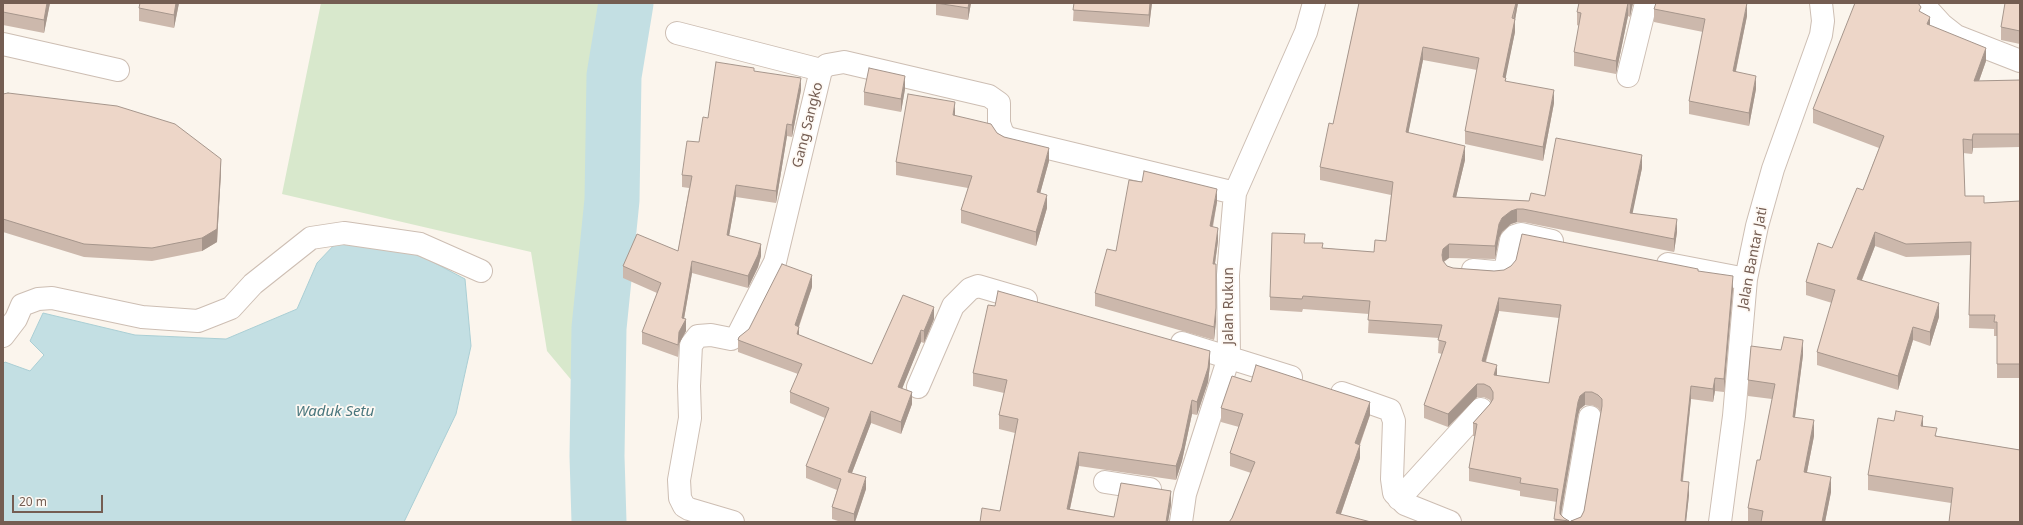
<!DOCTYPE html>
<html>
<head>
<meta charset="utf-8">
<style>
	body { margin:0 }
	#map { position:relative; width:2023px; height:525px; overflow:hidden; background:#fbf5ed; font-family:"Noto Sans",sans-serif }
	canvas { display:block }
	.frame { position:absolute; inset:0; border:4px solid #745d52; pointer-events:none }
	.scale { position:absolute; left:12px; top:495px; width:91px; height:18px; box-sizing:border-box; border:2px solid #745d52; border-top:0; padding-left:5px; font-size:12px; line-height:14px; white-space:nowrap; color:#745d52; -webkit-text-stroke:3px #fef9f4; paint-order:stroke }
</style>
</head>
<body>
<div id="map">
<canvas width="2023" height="525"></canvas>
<div class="frame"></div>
<div class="scale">20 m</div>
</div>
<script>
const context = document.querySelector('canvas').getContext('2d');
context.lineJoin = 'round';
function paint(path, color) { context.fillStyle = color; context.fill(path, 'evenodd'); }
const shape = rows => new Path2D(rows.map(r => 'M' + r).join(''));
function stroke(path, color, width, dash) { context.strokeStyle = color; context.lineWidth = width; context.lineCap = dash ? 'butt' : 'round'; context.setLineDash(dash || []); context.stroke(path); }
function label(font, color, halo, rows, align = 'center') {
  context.font = font + ' "Noto Sans",sans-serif'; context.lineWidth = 3.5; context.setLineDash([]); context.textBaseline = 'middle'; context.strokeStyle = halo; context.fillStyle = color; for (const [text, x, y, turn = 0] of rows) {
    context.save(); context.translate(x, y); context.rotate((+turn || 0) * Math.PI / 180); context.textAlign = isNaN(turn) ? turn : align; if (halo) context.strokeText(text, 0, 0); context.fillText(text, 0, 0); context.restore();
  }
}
paint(shape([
	[321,3,602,3,573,382,547,351,531,252,282,194]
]), '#d8e8cc');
const water = shape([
	[337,242,412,251,465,279,471,346,456,414,404,522,3,522,3,364,5,362,30,371,44,355,30,341,43,313,135,335,226,339,297,309,317,263,337,242]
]);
paint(water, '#c3dfe3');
stroke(water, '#aaced4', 1);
stroke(shape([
	[599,522,597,456,599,328,612,200,614,76,626,3]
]), '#c3dfe3', 55);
const minor = shape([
	[1922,3,1942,25,1956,36,2020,61],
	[677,33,821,70],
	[3,44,118,70],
	[1628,76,1646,3],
	[1668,264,1746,279],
	[1473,270,1495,272,1502,271,1506,266,1511,240,1515,236,1521,234,1552,241],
	[3,336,16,319,22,305,38,299,52,298,142,317,198,321,231,308,253,284,311,238,344,233,420,244,481,271],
	[1182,343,1291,377],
	[918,387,953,306,970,289,978,286,1026,300],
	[1342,393,1390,410,1394,421,1392,479,1394,493,1405,504,1450,522],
	[1105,482,1150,489],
	[1399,499,1481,409],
	[733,522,689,509,684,506,680,498,679,480,690,418,689,386,691,345,698,336,711,335,731,339,738,335,775,262,821,70,827,65,844,62,989,96,999,103,999,123,1002,132,1007,138,1235,193],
	[1181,522,1185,494,1229,357,1228,275,1235,193,1306,32,1314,3],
	[1572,522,1590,417],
	[1720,522,1734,416,1746,279,1757,226,1773,169,1821,35,1823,21,1821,3]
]);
stroke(minor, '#cdbeb3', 24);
stroke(minor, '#fff', 22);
paint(shape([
	[3,3,50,3,44,33,3,25],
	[179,3,174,28,139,21,139,8],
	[930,3,971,3,968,20,936,15,936,4],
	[1074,3,1152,3,1149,27,1073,21],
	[1359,3,1518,3,1515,20,1515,32,1505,78,1506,81,1554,103,1543,161,1465,144,1465,131,1477,70,1423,60,1408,133,1465,160,1456,197,1529,201,1545,196,1642,168,1632,213,1677,232,1674,252,1523,222,1517,222,1511,224,1502,232,1499,238,1495,259,1449,258,1444,262,1447,266,1453,268,1494,271,1698,271,1733,289,1724,392,1715,391,1713,402,1691,399,1683,481,1689,495,1686,522,1571,522,1571,521,1581,517,1584,511,1601,412,1598,408,1592,405,1585,405,1580,409,1578,415,1561,514,1564,518,1569,521,1569,522,1554,522,1557,502,1520,496,1520,491,1469,481,1469,468,1475,436,1473,436,1473,423,1490,404,1491,403,1490,400,1484,397,1477,397,1448,427,1424,418,1424,405,1442,354,1438,353,1439,338,1368,333,1369,314,1303,309,1302,312,1270,310,1270,297,1305,243,1323,248,1374,252,1386,241,1391,195,1320,180,1320,167,1333,124],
	[1499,311,1559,318,1549,383,1497,376,1486,362],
	[1579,3,1633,3,1630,17,1628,16,1616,74,1574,66,1574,52,1579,26,1577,25,1577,12],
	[2020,3,2020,44,2001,40,2001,27],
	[1654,9,1747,16,1736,71,1756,89,1749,126,1689,114,1689,101,1703,32,1654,22],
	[1921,12,1930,26,1986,61,1979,81,2020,80,2020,147,1973,148,1972,154,1963,153,1965,196,1984,203,2020,201,2020,378,1997,378,1997,336,1994,336,1994,329,1969,328,1970,255,1906,257,1875,246,1862,280,1939,317,1930,346,1913,340,1898,390,1817,365,1817,352,1832,303,1806,295,1806,282,1832,248,1863,190,1879,148,1813,123,1813,109],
	[754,71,801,90,792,137,787,136,776,203,736,197,729,236,761,256,758,267,748,288,692,273,684,319,686,331,679,344,678,357,642,344,642,332,657,293,623,278,623,266,678,251,689,188,682,187,682,175,699,142,708,118],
	[905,89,901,112,864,105,864,92],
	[3,94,221,172,217,242,202,251,152,261,84,257,3,232],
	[955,115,997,133,1049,161,1040,193,1047,208,1036,246,961,223,961,210,968,188,896,175,896,162],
	[1142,182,1217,202,1213,227,1218,241,1215,264,1216,321,1214,340,1095,306,1095,293,1116,251],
	[812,287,799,327,799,335,872,364,934,319,924,343,921,342,902,388,912,404,901,434,871,423,852,473,866,489,855,522,841,522,832,519,832,507,837,490,806,478,806,466,825,418,790,403,790,392,798,374,738,352,738,340],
	[1803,355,1795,417,1814,436,1807,472,1831,492,1825,522,1748,522,1748,508,1760,460,1772,399,1748,396,1748,380],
	[1210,365,1208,382,1197,415,1192,414,1182,461,1176,480,1079,466,1070,509,1114,517,1171,505,1168,522,980,522,1000,511,1015,433,999,429,999,415,1004,393,973,386,973,373],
	[1251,382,1370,415,1360,445,1360,458,1341,514,1232,518,1251,473,1230,466,1230,453,1239,427,1221,422,1221,408],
	[1923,426,1937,436,2020,450,1951,503,1868,490,1868,475]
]), '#ccb8ac');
paint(shape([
	[47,3,50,3,44,33,44,20],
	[176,3,179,3,174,28,174,15],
	[969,3,971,3,968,20,968,8],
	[1150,3,1152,3,1149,27,1149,15],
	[1516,3,1518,3,1515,20,1515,32,1503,91,1503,77],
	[1628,3,1628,16,1616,74,1616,61],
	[1630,3,1633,3,1630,17],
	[1747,3,1747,16,1733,84,1733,71],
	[1930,17,1930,30,1927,24],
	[1423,47,1423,60,1406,145,1406,132],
	[1986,48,1986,61,1974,95,1974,81],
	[905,76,905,89,901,112,901,99],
	[1756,76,1756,89,1749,126,1749,113],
	[801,78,801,90,792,137,792,125],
	[1554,90,1554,103,1543,161,1543,147],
	[955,102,955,115,953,115],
	[787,124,787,136,776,203,776,191],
	[1973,134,1973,148,1972,154,1972,140],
	[1465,146,1465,160,1453,210,1453,197],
	[1049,148,1049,161,1037,205,1037,192],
	[1642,155,1642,168,1630,226,1630,213],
	[221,159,221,172,217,242,202,251,202,238],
	[736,185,736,197,727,247,727,235],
	[1217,189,1217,202,1210,239,1210,226],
	[1047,195,1047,208,1036,246,1036,232],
	[1517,209,1517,222,1511,224,1502,232,1499,238,1495,259,1495,246,1499,224,1502,218,1511,211],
	[1677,219,1677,232,1674,252,1674,239],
	[1218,228,1218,241,1213,277,1213,264],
	[1875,232,1875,246,1857,292,1857,279],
	[761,244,761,256,758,267,748,288,748,276],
	[1449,244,1449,258,1443,262,1442,268,1442,255,1443,249],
	[692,261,692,273,683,324,686,319,686,331,679,344,678,357,679,332,682,318],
	[812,275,812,287,795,337,795,325],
	[1733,276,1733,289,1724,392,1724,379],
	[1499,298,1499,311,1482,374,1482,361],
	[1939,303,1939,317,1930,346,1930,332],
	[934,307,934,319,924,343,924,331],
	[1216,308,1216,321,1214,340,1214,327],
	[799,327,799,339,797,334],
	[1913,327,1913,340,1898,390,1898,376],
	[921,330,921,342,898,399,898,387],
	[1803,340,1803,355,1793,432,1793,417],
	[1210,351,1210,365,1208,382,1197,415,1197,402],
	[1497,365,1497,378,1494,375],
	[1715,378,1715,391,1713,402,1713,389],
	[1477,384,1477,397,1448,427,1448,414],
	[1691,386,1691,399,1681,494,1681,481],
	[912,392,912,404,901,434,901,422],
	[1585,392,1585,405,1580,409,1578,415,1560,520,1560,507,1578,402,1580,396],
	[1192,400,1192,414,1182,461,1176,480,1176,466],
	[1370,402,1370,415,1355,457,1355,443],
	[871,411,871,423,848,483,848,472],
	[1923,416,1923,431,1921,426],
	[1814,420,1814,436,1804,487,1804,472],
	[1360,445,1360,458,1338,522,1336,513],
	[1079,452,1079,466,1067,522,1067,509],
	[866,477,866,489,855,522,854,522,854,514],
	[1831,477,1831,492,1825,522,1822,522],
	[1689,482,1689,495,1686,522,1685,522],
	[1171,491,1171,505,1168,522,1166,522]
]), '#a6968c');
const building = shape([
	[3,3,47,3,44,20,3,12,3,3],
	[140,3,176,3,174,15,139,8,140,3],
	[936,3,969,3,968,8,936,3],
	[1074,3,1150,3,1149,15,1073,10,1074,3],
	[1359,3,1516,3,1512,18,1515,19,1503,77,1506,78,1505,81,1554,90,1543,147,1465,131,1479,58,1423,47,1406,132,1465,146,1453,197,1529,201,1531,193,1545,196,1556,138,1642,155,1630,213,1677,219,1674,239,1523,209,1517,209,1511,211,1502,218,1499,224,1495,246,1449,244,1443,249,1442,255,1443,261,1447,266,1453,268,1494,271,1504,270,1511,266,1516,260,1522,234,1698,269,1698,271,1733,276,1724,379,1715,378,1713,389,1691,386,1681,481,1689,482,1685,522,1577,522,1571,521,1581,517,1584,511,1602,406,1602,399,1598,395,1592,392,1585,392,1580,396,1578,402,1560,507,1560,514,1564,518,1569,521,1554,519,1558,489,1520,483,1521,478,1469,468,1477,424,1473,423,1490,404,1493,399,1493,392,1490,387,1484,384,1477,384,1448,414,1424,405,1446,342,1438,340,1442,325,1368,320,1370,301,1303,296,1302,299,1270,297,1272,233,1305,234,1304,243,1323,243,1322,248,1374,252,1375,240,1386,241,1393,182,1320,167,1329,123,1333,124,1359,3],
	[1499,298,1561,305,1549,383,1494,375,1497,365,1482,361,1499,298],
	[1579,3,1630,3,1630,4,1628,3,1616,61,1574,52,1581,13,1577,12,1579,3],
	[1656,3,1747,3,1733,71,1756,76,1749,113,1689,101,1705,19,1654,9,1656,3],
	[1855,3,1918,3,1921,7,1919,11,1930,17,1927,24,1986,48,1974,81,2020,80,2020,134,1973,134,1972,140,1963,139,1965,196,1984,196,1984,203,2020,201,2020,364,1997,364,1997,322,1994,322,1995,315,1969,315,1971,242,1906,244,1875,232,1857,279,1939,303,1930,332,1913,327,1898,376,1817,352,1835,290,1806,282,1818,243,1832,248,1857,188,1863,190,1884,136,1813,109,1855,3],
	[2005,3,2020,3,2020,31,2001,27,2005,3],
	[716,62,754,68,754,71,801,78,792,125,787,124,776,191,736,185,727,235,761,244,758,255,748,276,692,261,682,318,686,319,679,332,678,345,642,332,661,283,623,266,637,234,678,251,692,176,682,175,687,141,699,142,703,117,708,118,716,62],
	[869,68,905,76,901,99,864,92,869,68],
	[8,93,117,106,175,124,221,159,217,229,202,238,152,248,84,244,3,219,3,94,8,93],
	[908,94,955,102,953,115,991,124,997,133,1004,137,1049,148,1037,192,1047,195,1036,232,961,210,972,176,896,162,908,94],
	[1144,171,1217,189,1210,226,1218,228,1213,264,1216,264,1216,308,1214,327,1095,293,1107,249,1116,251,1129,180,1142,182,1144,171],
	[782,264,812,275,795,325,799,327,797,334,872,364,903,295,934,307,924,331,921,330,898,387,912,392,901,422,871,411,848,472,866,477,854,514,832,507,841,479,806,466,829,408,790,392,802,364,738,340,739,337,749,329,782,264],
	[998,291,1210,351,1208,368,1197,402,1192,400,1182,448,1176,466,1079,452,1067,509,1114,517,1121,483,1171,491,1166,522,980,522,982,508,1000,511,1018,419,999,415,1007,380,973,373,988,305,995,306,998,291],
	[1784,337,1803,340,1793,417,1814,420,1804,472,1831,477,1822,522,1761,522,1763,511,1748,508,1757,460,1760,460,1775,384,1748,380,1751,346,1781,350,1784,337],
	[1256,365,1370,402,1355,443,1360,445,1336,513,1371,522,1229,522,1232,518,1255,462,1230,453,1243,414,1221,408,1232,376,1251,382,1256,365],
	[1896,411,1923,416,1921,426,1937,428,1935,436,2020,450,2020,522,1949,522,1953,488,1868,475,1878,418,1894,421,1896,411]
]);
paint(building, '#edd6c8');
stroke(building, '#a6968c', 1);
label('14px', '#745d52', '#fef9f4', [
	["Gang Sangko",808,125,-76],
	["Jalan Bantar Jati",1753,258,-79],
	["Jalan Rukun",1229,306,-90]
]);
label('italic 15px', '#4a777e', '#fef9f4', [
	["Waduk Setu",335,412]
]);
</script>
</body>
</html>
